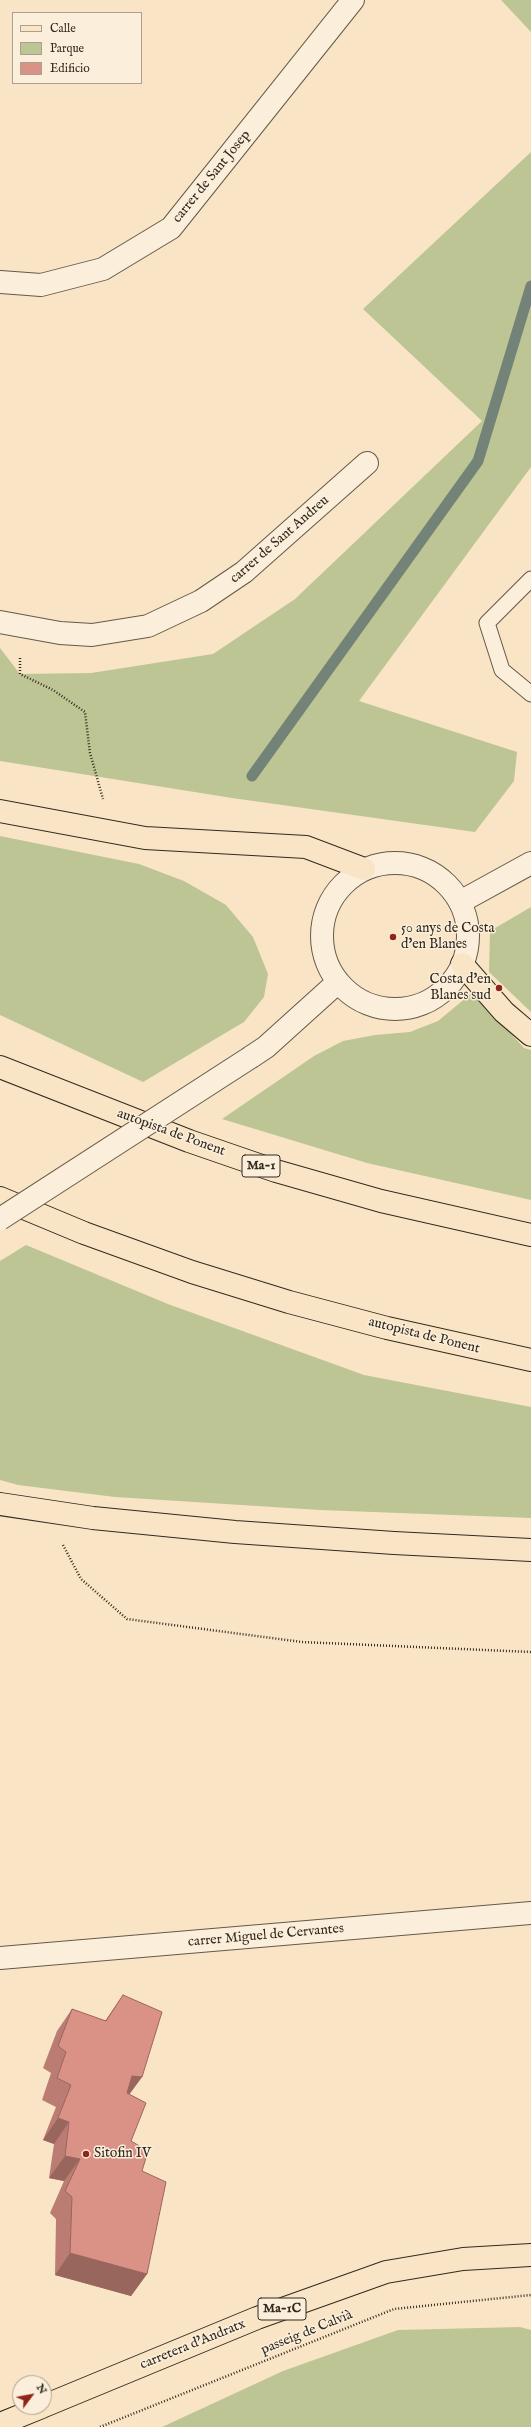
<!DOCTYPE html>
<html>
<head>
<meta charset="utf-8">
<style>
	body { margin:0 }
	#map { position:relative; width:531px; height:2427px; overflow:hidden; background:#f9e5c6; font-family:"IM FELL English",serif }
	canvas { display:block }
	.legend { position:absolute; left:12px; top:12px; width:130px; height:72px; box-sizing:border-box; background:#fbeeda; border:1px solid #aba08f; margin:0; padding:5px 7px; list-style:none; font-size:12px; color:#322a1f }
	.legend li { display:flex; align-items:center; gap:8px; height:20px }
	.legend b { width:20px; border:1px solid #aba08f }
	.north { position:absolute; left:12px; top:2375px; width:40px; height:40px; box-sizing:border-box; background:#fbeeda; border:1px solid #aba08f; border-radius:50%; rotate:58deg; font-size:11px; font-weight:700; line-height:16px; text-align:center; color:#322a1f }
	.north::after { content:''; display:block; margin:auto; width:14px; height:18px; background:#8f2418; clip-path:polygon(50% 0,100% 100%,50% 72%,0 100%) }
</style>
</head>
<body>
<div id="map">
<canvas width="531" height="2427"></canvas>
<ul class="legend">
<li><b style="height:5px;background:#f9e5c6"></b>Calle</li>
<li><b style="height:11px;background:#bec595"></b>Parque</li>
<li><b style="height:11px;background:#da9186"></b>Edificio</li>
</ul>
<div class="north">N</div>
</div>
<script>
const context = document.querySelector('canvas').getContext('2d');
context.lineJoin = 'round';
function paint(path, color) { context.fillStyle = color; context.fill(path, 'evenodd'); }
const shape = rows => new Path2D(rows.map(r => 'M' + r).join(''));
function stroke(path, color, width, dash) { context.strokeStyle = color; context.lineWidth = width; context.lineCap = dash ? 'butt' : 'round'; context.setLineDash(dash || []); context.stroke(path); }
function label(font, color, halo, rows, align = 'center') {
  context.font = font + ' "IM FELL English",serif'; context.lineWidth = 3; context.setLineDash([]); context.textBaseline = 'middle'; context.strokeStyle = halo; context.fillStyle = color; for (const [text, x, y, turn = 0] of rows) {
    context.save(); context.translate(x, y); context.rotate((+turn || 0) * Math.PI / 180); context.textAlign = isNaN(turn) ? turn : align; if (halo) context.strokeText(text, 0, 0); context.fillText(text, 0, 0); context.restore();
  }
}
paint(shape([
	[501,0,531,0,531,32],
	[531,152,531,467,359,701,517,752,514,781,475,832,232,798,0,761,0,648,20,674,91,673,213,654,295,599,482,421,363,309],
	[0,836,139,864,184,881,226,905,253,937,268,974,264,997,244,1022,143,1082,0,1015],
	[531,907,531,1012,489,972,490,931],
	[473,992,524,1048,531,1050,531,1200,367,1163,222,1119,314,1056,343,1041,375,1035,410,1032,438,1021],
	[26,1245,168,1304,364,1375,531,1407,531,1518,320,1510,115,1497,18,1485,0,1480,0,1261],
	[520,2327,531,2330,531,2427,162,2427,283,2371,398,2330]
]), '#bec595');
stroke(shape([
	[252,776,478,461,531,286]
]), '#738378', 11);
const service = shape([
	[531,579,487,623,502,670,531,694]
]);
const minor = shape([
	[0,282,41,285,103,269,171,228,353,0],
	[0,622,60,633,92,635,148,626,201,601,244,572,367,463],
	[460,902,531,863],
	[0,1958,531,1913]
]);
const tertiary = shape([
	'322 936a73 73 0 1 1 146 0a73 73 0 1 1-146 0Z',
	[251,1057,266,1047,338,982]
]);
const primary = shape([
	[44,2406,257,2318,386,2272,463,2259,531,2255],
	[0,2424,42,2407]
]);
const motorway = shape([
	[0,811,145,838,306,847,364,869],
	[462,964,504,1012,531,1035],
	[0,1067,189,1141,276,1171,381,1201,531,1235],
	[0,1198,84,1233,192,1272,289,1302,387,1328,531,1360],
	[0,1504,93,1518,235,1532,394,1543,531,1550]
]);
stroke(service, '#645949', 17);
stroke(minor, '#645949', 24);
stroke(tertiary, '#645949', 24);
stroke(primary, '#322a1f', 24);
stroke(motorway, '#322a1f', 24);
stroke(shape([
	[20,658,20,674,53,690,85,712,90,753,103,799],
	[63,1545,81,1579,127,1619,302,1642,531,1652],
	[100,2427,394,2309,531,2295]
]), '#322a1f', 2.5, [1, 2]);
stroke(service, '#fbeeda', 15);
stroke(minor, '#fbeeda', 22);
stroke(tertiary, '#fbeeda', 22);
stroke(primary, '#f9e5c6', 22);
stroke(motorway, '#f9e5c6', 22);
const tertiaryBridge = shape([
	[0,1219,251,1057]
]);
stroke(tertiaryBridge, '#645949', 24, []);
stroke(tertiaryBridge, '#fbeeda', 22);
paint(shape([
	[123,1995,142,2077,129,2094,131,2141,142,2171,147,2274,131,2296,55,2275,56,2219,50,2213,64,2181,49,2178,54,2144,43,2140,56,2107,42,2100,51,2073,43,2068,57,2031,72,2009,105,2021]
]), '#bb7d73');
paint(shape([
	[132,2076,142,2077,126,2099,117,2098],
	[58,2118,69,2122,54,2144,43,2140],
	[65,2156,80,2159,64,2181,49,2178],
	[70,2253,147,2274,131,2296,55,2275]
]), '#99665e');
const building = shape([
	[123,1995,162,2012,142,2077,132,2076,127,2093,146,2103,131,2141,148,2151,142,2171,166,2182,147,2274,70,2253,72,2197,65,2191,80,2159,65,2156,69,2122,58,2118,71,2085,57,2078,66,2052,58,2046,72,2009,106,2021,123,1995]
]);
paint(building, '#da9186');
stroke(building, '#99665e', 1);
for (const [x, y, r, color] of [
	[393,937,4,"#8f2418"],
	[499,988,4,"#8f2418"],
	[86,2154,4,"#8f2418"]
]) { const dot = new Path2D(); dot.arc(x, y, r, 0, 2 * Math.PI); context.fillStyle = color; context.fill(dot); stroke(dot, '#fbeeda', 1.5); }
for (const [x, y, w] of [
	[261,1166,38],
	[282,2309,48]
]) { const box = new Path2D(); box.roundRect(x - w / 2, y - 11, w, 22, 3); context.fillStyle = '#fbeeda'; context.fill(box); stroke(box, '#322a1f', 1); }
label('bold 13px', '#322a1f', null, [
	["Ma-1",261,1166],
	["Ma-1C",282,2309]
]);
label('14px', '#322a1f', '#fbeeda', [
	["carrer de Sant Josep",212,177,-51],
	["carrer de Sant Andreu",280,540,-41],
	["autopista de Ponent",171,1133,20],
	["autopista de Ponent",424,1336,14],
	["carrer Miguel de Cervantes",266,1936,-5],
	["passeig de Calvià",307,2333,-22],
	["carretera d'Andratx",193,2345,-22]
]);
label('14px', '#322a1f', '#fbeeda', [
	["50 anys de Costa",401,929],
	["d'en Blanes",401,945],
	["Costa d'en",491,980,"right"],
	["Blanes sud",491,996,"right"],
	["Sitofin IV",94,2154]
], 'left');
</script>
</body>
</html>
